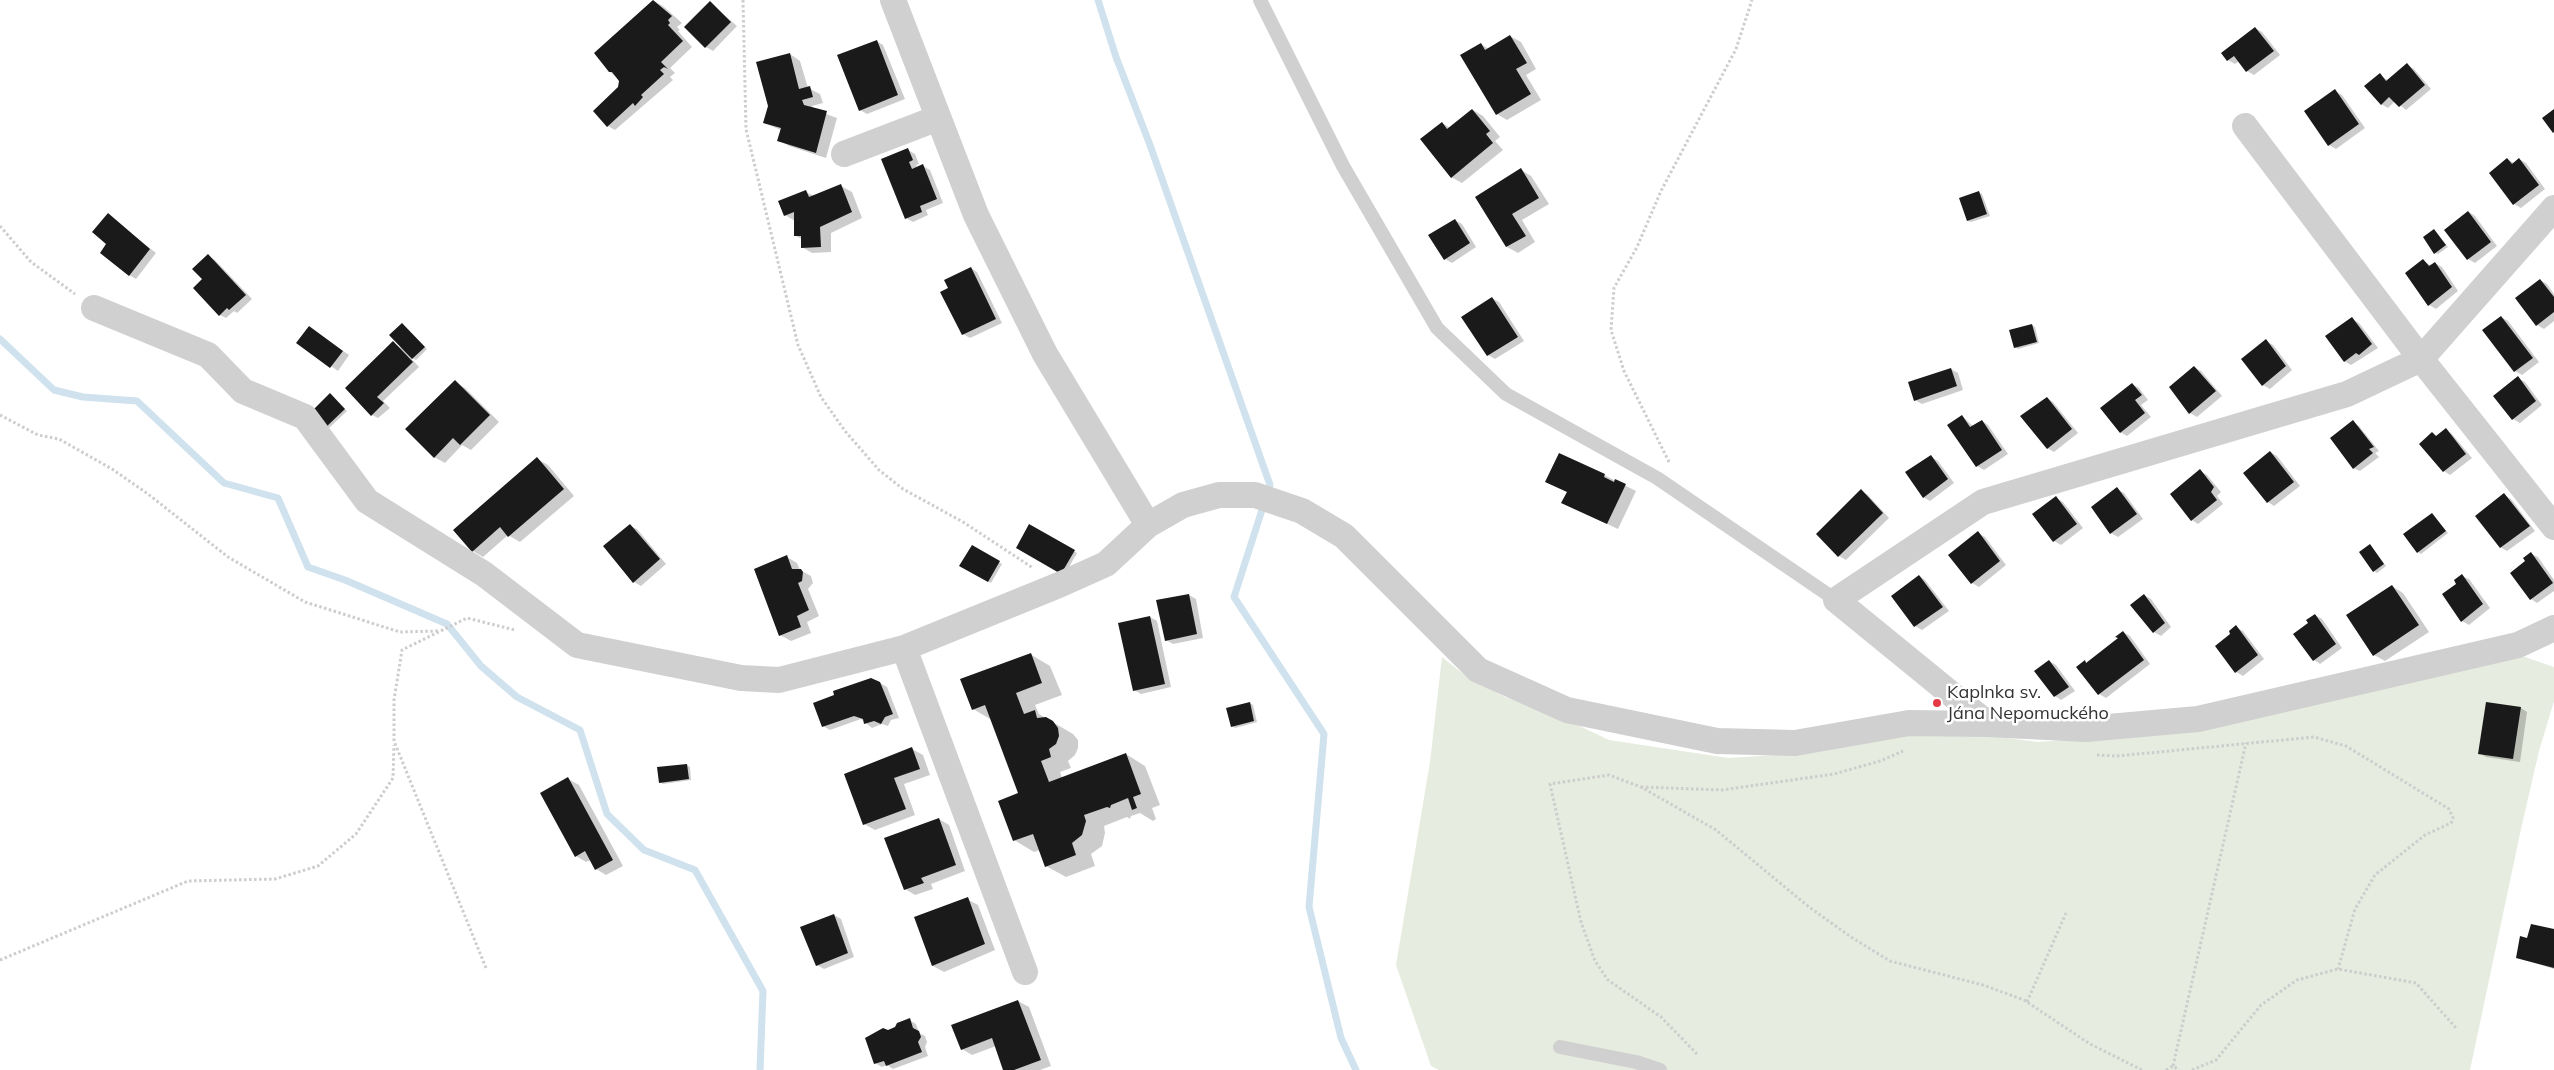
<!DOCTYPE html>
<html>
<head>
<meta charset="utf-8">
<style>
	body { margin:0 }
	canvas { display:block; background:#fff }
</style>
</head>
<body>
<canvas width="2554" height="1070"></canvas>
<script>
const context = document.querySelector('canvas').getContext('2d');
context.lineJoin = 'round';
function paint(path, color) { context.fillStyle = color; context.fill(path, 'evenodd'); }
const shape = rows => new Path2D(rows.map(r => 'M' + r).join(''));
function stroke(path, color, width, dash) { context.strokeStyle = color; context.lineWidth = width; context.lineCap = dash ? 'butt' : 'round'; context.setLineDash(dash || []); context.stroke(path); }
function label(font, color, halo, rows, align = 'center') {
  context.font = font + ' Mulish,sans-serif'; context.lineWidth = 5; context.setLineDash([]); context.textBaseline = 'middle'; context.strokeStyle = halo; context.fillStyle = color; for (const [text, x, y, turn = 0] of rows) {
    context.save(); context.translate(x, y); context.rotate((+turn || 0) * Math.PI / 180); context.textAlign = isNaN(turn) ? turn : align; if (halo) context.strokeText(text, 0, 0); context.fillText(text, 0, 0); context.restore();
  }
}
paint(shape([
	[2522,656,2554,667,2554,701,2539,751,2521,829,2470,1070,1439,1070,1431,1066,1396,965,1430,762,1442,657,1467,677,1505,697,1552,713,1609,740,1728,758,1776,755,1915,733,1962,732,2038,742,2201,731]
]), '#e6ecdf');
paint(shape([
	[654,1,664,7,682,23,677,27,680,30,678,31,692,47,670,68,675,73,670,77,673,80,615,130,608,126,622,82,610,72,597,54],
	[710,3,737,26,713,51,706,47],
	[2255,28,2262,32,2280,55,2254,75,2247,71,2239,61,2235,64,2228,60,2223,53],
	[1510,36,1521,42,1536,69,1526,75,1541,100,1507,120,1497,114,1481,44,1489,49],
	[876,41,883,45,905,99,867,114,860,110],
	[790,54,800,61,808,88,820,94,823,103,812,106,813,109,837,118,826,158,789,146,779,140,781,130,764,123],
	[2407,65,2414,69,2431,89,2406,110,2395,101,2388,108,2381,104,2380,75,2389,81],
	[2335,91,2342,95,2365,128,2336,149,2329,145],
	[1473,110,1483,116,1500,137,1495,141,1503,150,1462,183,1451,177,1442,123,1450,128],
	[908,150,915,154,919,164,916,165,917,168,923,166,930,170,943,203,926,210,928,215,913,222,906,218],
	[2507,159,2514,163,2519,159,2526,163,2545,189,2521,208,2514,204],
	[1521,170,1531,176,1549,204,1522,220,1535,242,1518,253,1507,247,1477,197],
	[841,186,852,192,862,218,831,233,831,252,812,253,802,247,802,239,796,236,795,221,785,215,806,192,814,196],
	[1979,193,1982,194,1990,216,1971,222,1968,221,1961,199],
	[2469,212,2475,216,2497,246,2475,263,2468,259],
	[108,215,156,253,136,279,129,275,108,244],
	[1455,220,1462,224,1476,247,1452,263,1445,259],
	[2434,231,2448,247,2438,254,2435,253],
	[208,256,215,260,252,299,237,313,234,311,226,318,220,315,204,279],
	[2423,260,2431,266,2435,263,2442,267,2458,291,2436,309,2429,305],
	[971,268,977,272,1002,323,970,338,963,334,942,292,949,288],
	[2540,280,2547,284,2554,294,2554,321,2544,329,2537,325],
	[1492,298,1499,302,1524,341,1495,359,1488,355],
	[2501,317,2508,321,2539,362,2522,375,2515,371,2483,330],
	[2352,319,2359,323,2378,348,2351,365,2344,361],
	[402,324,427,349,416,360,409,356,419,367,383,401,390,408,378,418,372,415,393,343,403,349],
	[2032,325,2035,327,2039,343,2018,349,2015,347],
	[316,332,349,355,338,371,298,343],
	[2266,341,2273,345,2292,370,2270,389,2263,385],
	[2194,367,2201,371,2222,396,2197,417,2190,413],
	[1951,369,1958,373,1963,390,1922,404,1915,400],
	[2518,378,2525,382,2542,405,2520,423,2513,419],
	[455,382,465,388,499,422,471,450,462,445,445,463,434,457],
	[2132,384,2139,388,2148,400,2141,405,2151,417,2127,436,2120,432],
	[330,395,347,411,329,428,313,412],
	[2047,398,2053,402,2078,433,2054,452,2047,448],
	[1962,416,1973,426,1982,421,1988,425,2008,454,1984,470,1977,466],
	[2353,422,2359,426,2379,451,2375,453,2379,457,2360,471,2353,468],
	[2446,430,2452,434,2472,458,2450,475,2444,471,2432,434,2438,437],
	[2270,452,2277,456,2300,486,2274,506,2268,502],
	[1931,457,1938,461,1954,483,1930,501,1923,497],
	[537,459,548,465,574,496,520,542,508,535,483,557,473,551],
	[2200,471,2207,475,2221,492,2217,496,2223,504,2198,524,2192,520],
	[1604,475,1636,491,1618,529,1573,508,1568,492,1547,482],
	[2117,489,2124,493,2143,519,2118,537,2111,533,2093,508],
	[1861,491,1868,495,1889,518,1846,560,1839,556],
	[2504,495,2511,499,2535,531,2507,551,2500,547],
	[2056,498,2063,502,2083,528,2061,545,2054,541],
	[2432,514,2448,533,2421,554,2418,552],
	[630,526,637,529,666,564,641,586,634,582,605,546],
	[1029,526,1077,553,1065,574],
	[1978,533,1985,537,2006,565,1979,587,1972,583,1950,555],
	[972,546,1002,564,991,583,961,565],
	[2371,546,2386,566,2377,573,2374,571],
	[2531,554,2538,557,2554,580,2554,591,2537,603,2531,599,2527,562],
	[787,557,797,563,800,570,811,576,813,583,808,589,819,616,807,622,811,633,791,641,780,635],
	[1919,576,1925,580,1949,611,1922,630,1915,626,1892,596],
	[2462,576,2469,579,2490,608,2469,625,2462,621,2457,584],
	[2392,586,2403,593,2429,632,2385,661,2374,655],
	[1189,595,1196,599,1203,638,1173,644,1166,640],
	[2144,595,2151,599,2171,627,2161,636,2154,632,2132,605],
	[2315,615,2322,619,2342,648,2320,664,2314,660,2310,624],
	[1150,617,1157,621,1171,687,1141,694,1134,690],
	[2236,627,2243,631,2264,659,2243,676,2236,672,2232,635],
	[2123,632,2130,636,2150,664,2106,698,2099,694,2078,668,2085,662,2088,664,2120,638],
	[1030,654,1050,666,1062,695,1035,705,1039,714,1073,734,1078,740,1078,748,1075,755,1068,761,1071,768,1060,772,1062,778,1126,754,1145,766,1160,805,1152,808,1156,819,1153,821,1140,813,1131,816,1130,819,1127,817,1104,826,1105,833,1102,846,1091,854,1095,866,1066,877,1046,866,1040,850,1034,852,1014,840,1019,794,992,720,973,709],
	[2049,661,2056,665,2075,691,2061,700,2055,696],
	[880,683,887,687,899,718,891,720,888,726,882,724,872,728,861,719,830,730,823,726],
	[1250,703,1253,705,1257,722,1235,728,1232,726],
	[2521,708,2527,712,2520,762,2486,757,2479,753],
	[912,749,923,755,930,775,904,784,915,815,875,830,864,824],
	[687,765,690,767,691,780,663,784,660,782],
	[568,779,579,785,623,866,606,875,596,869,591,860,586,862,576,856],
	[939,819,949,825,965,871,931,884,933,889,915,895,905,889],
	[967,899,978,905,995,950,944,972,933,966,915,918],
	[834,915,841,919,854,957,824,969,817,965],
	[2554,930,2554,969,2518,958,2528,939],
	[1018,1001,1029,1007,1051,1066,1040,1070,1005,1070,996,1046,972,1055,962,1049],
	[909,1020,916,1024,919,1033,925,1036,927,1042,925,1047,928,1056,893,1069,887,1065,882,1067,875,1063,888,1031]
]), '#0003');
stroke(shape([
	[1098,0,1116,57,1150,145,1270,485,1234,597,1324,734,1309,907,1341,1038,1356,1070],
	[0,339,54,390,83,397,137,401,224,483,278,498,308,567,345,580,447,624,481,666,517,697,580,730,607,814,644,850,695,870,763,991,760,1070]
]), '#cfe2ee', 7);
paint(shape([
	[653,0,672,16,668,20,670,23,668,25,683,41,661,62,668,69,664,67,660,70,664,74,641,95,643,97,635,106,633,103,607,127,593,111,618,87,619,81,612,72,609,72,594,53],
	[710,1,731,22,705,48,684,27],
	[2255,27,2274,51,2246,72,2234,56,2227,61,2221,53],
	[1510,35,1527,63,1516,69,1531,94,1496,115,1460,55,1481,43,1485,50],
	[877,40,898,95,859,111,837,55],
	[790,53,799,89,810,86,813,97,802,100,804,105,827,111,816,153,777,141,781,128,763,123,768,106,756,62],
	[2407,63,2425,85,2399,107,2389,97,2381,105,2364,86,2380,73,2386,81],
	[2335,89,2359,124,2328,146,2304,111],
	[1472,109,1490,131,1486,134,1493,143,1451,178,1420,139,1442,122,1447,129],
	[2554,109,2554,132,2553,133,2542,118],
	[908,148,913,160,909,162,912,169,923,164,937,199,920,206,922,212,905,219,881,159],
	[2507,158,2512,164,2519,158,2539,185,2513,205,2489,173],
	[1521,168,1539,198,1512,214,1526,236,1506,247,1475,197],
	[841,184,852,212,820,227,821,247,801,248,801,236,794,236,794,212,784,216,778,201,806,190,809,197],
	[1979,191,1987,214,1967,221,1959,198],
	[2468,211,2491,242,2467,260,2444,230],
	[108,213,150,249,129,276,100,253,106,244,92,232],
	[1455,219,1470,243,1444,260,1428,235],
	[2434,229,2446,245,2434,254,2423,237],
	[208,254,246,295,229,310,227,308,219,316,193,288,202,279,192,269],
	[2423,259,2429,266,2435,262,2452,287,2428,306,2405,273],
	[971,267,996,319,962,335,940,292,948,288,944,280],
	[2540,279,2554,297,2554,312,2536,326,2515,298],
	[1492,297,1518,337,1487,356,1461,317],
	[2501,316,2533,358,2514,372,2482,330],
	[2352,317,2372,344,2359,355,2356,353,2344,362,2325,336],
	[402,323,425,347,412,359,389,335],
	[2032,324,2037,342,2014,348,2009,330],
	[309,326,343,351,330,368,296,343],
	[2266,339,2286,366,2262,386,2241,359],
	[393,341,413,362,377,397,384,403,371,416,345,388],
	[2194,366,2216,391,2189,414,2169,387],
	[1951,368,1957,386,1914,401,1908,382],
	[2518,376,2536,401,2512,420,2493,396],
	[455,380,490,415,460,445,453,438,434,458,405,429],
	[2132,383,2142,395,2135,400,2145,413,2120,433,2100,408],
	[330,393,345,409,325,428,311,412],
	[2047,397,2072,429,2047,449,2020,416],
	[1962,415,1970,427,1982,420,2002,450,1976,467,1947,425],
	[2353,420,2374,447,2369,449,2373,453,2353,469,2330,438],
	[2446,428,2466,454,2443,472,2419,444,2432,432,2436,436],
	[2270,451,2294,482,2267,503,2243,473],
	[1559,453,1605,474,1604,477,1614,482,1615,479,1626,484,1607,524,1561,503,1567,492,1545,482],
	[1931,455,1948,479,1923,498,1905,472],
	[537,457,564,489,508,537,500,527,472,552,453,530],
	[2200,469,2214,487,2211,492,2217,500,2191,521,2170,494],
	[2117,487,2137,514,2110,534,2091,507],
	[1861,489,1883,513,1838,557,1816,534],
	[2504,493,2530,526,2500,548,2475,516],
	[2056,496,2077,524,2053,542,2032,514],
	[2432,513,2446,531,2417,553,2403,534],
	[630,524,660,559,633,583,603,546],
	[1029,524,1075,550,1061,574,1016,548],
	[1978,531,2000,561,1971,584,1948,555],
	[2370,544,2384,564,2373,572,2359,552],
	[972,545,1000,561,988,582,959,566],
	[2531,552,2553,583,2530,600,2510,573,2525,561,2523,558],
	[787,555,792,569,801,569,803,572,802,581,798,583,809,610,797,616,801,627,779,636,754,569],
	[2462,574,2483,604,2461,622,2442,594,2456,584,2454,580],
	[1919,575,1943,607,1914,627,1891,596],
	[2392,585,2419,625,2373,656,2346,615],
	[1189,594,1197,634,1165,641,1156,600],
	[2144,594,2165,623,2153,633,2130,605],
	[2315,614,2336,644,2313,661,2293,634,2308,623,2306,620],
	[1150,616,1165,684,1133,691,1118,623],
	[2236,625,2258,655,2235,673,2215,646,2230,634,2229,631],
	[2123,631,2144,660,2098,695,2076,667,2085,660,2086,663,2118,638,2115,637],
	[1031,653,1042,683,1016,693,1024,714,1035,710,1037,718,1046,717,1053,721,1058,728,1059,736,1056,744,1049,749,1051,757,1041,761,1049,782,1126,753,1141,794,1133,797,1137,808,1132,810,1128,798,1111,805,1110,808,1107,807,1084,815,1086,821,1082,835,1072,843,1076,855,1045,867,1033,834,1013,841,998,801,1018,793,985,705,972,710,960,679],
	[2049,660,2069,687,2054,697,2034,671],
	[871,678,880,682,893,714,885,717,881,724,874,721,864,724,863,719,854,716,822,727,813,703,834,695,833,691],
	[1250,702,1254,721,1231,727,1226,708],
	[2486,702,2521,707,2513,759,2478,754],
	[912,747,920,769,894,778,906,809,863,825,844,774],
	[687,764,689,779,659,783,657,767],
	[568,777,613,860,595,870,585,851,575,857,540,793],
	[939,818,956,865,921,878,924,883,904,890,884,838],
	[968,897,985,944,932,966,914,917],
	[834,914,848,953,816,966,800,927],
	[2531,924,2554,929,2554,968,2516,958,2520,936,2527,938],
	[1018,1000,1041,1060,1014,1070,1003,1070,992,1038,961,1050,951,1025],
	[910,1018,913,1028,919,1031,921,1037,918,1042,922,1052,886,1066,884,1061,874,1064,865,1038,883,1028,888,1030,895,1027,897,1023]
]), '#1a1a1a');
stroke(shape([
	[743,0,746,129,798,345,821,397,845,431,879,470,903,489,963,522,1033,568],
	[0,226,31,262,75,294],
	[0,415,38,435,59,439,112,469,148,494,228,557,305,602,400,632,439,631],
	[1669,462,1624,371,1611,330,1614,288,1637,247,1661,191,1736,49,1752,0],
	[2097,755,2117,756,2314,737,2346,746,2449,809,2453,818,2451,823,2425,835,2375,875,2355,909,2338,969],
	[1641,787,1722,790,1834,774,1880,761,1903,751],
	[0,960,188,881,275,879,318,866,356,834,393,778,394,745],
	[486,968,394,741,394,700,402,650,467,618,515,630],
	[2027,1002,2066,913],
	[1697,1054,1661,1017,1608,980,1595,961,1581,922,1550,784,1609,775,1641,787,1716,830,1809,907,1851,937,1890,961,1983,985,2024,1000,2090,1044,2142,1070],
	[2173,1066,2246,743],
	[2166,1070,2173,1066,2179,1070],
	[2192,1070,2216,1060,2261,1005,2297,980,2338,969,2416,983,2456,1028]
]), '#cdcdcd', 3, [2.5, 2.5]);
stroke(shape([
	[1260,0,1343,166,1437,328,1506,394,1657,478,1836,600],
	[1560,1047,1636,1062,1660,1070]
]), '#d0d0d0', 14);
stroke(shape([
	[893,0,976,215,1045,354,1148,525],
	[2245,126,2421,359,2554,527],
	[844,154,938,118],
	[2554,208,2421,359,2347,394,1983,502,1836,600,1988,724,2086,729,2198,719,2518,645,2554,628],
	[94,308,208,355,243,391,305,417,367,501,484,574,577,645,741,678,779,680,904,648,1059,585,1106,564,1148,525,1183,505,1219,495,1255,495,1302,511,1344,536,1478,670,1567,710,1717,741,1795,743,1909,723,1988,724],
	[904,648,1025,972]
]), '#d0d0d0', 26);
for (const [x, y, r, color] of [
	[1937,703,5,"#e63946"]
]) { const dot = new Path2D(); dot.arc(x, y, r, 0, 2 * Math.PI); context.fillStyle = color; context.fill(dot); stroke(dot, '#fff', 2); }
label('18px', '#333', '#fff', [
	["Kaplnka sv.",1947,693],
	["Jána Nepomuckého",1947,714]
], 'left');
</script>
</body>
</html>
